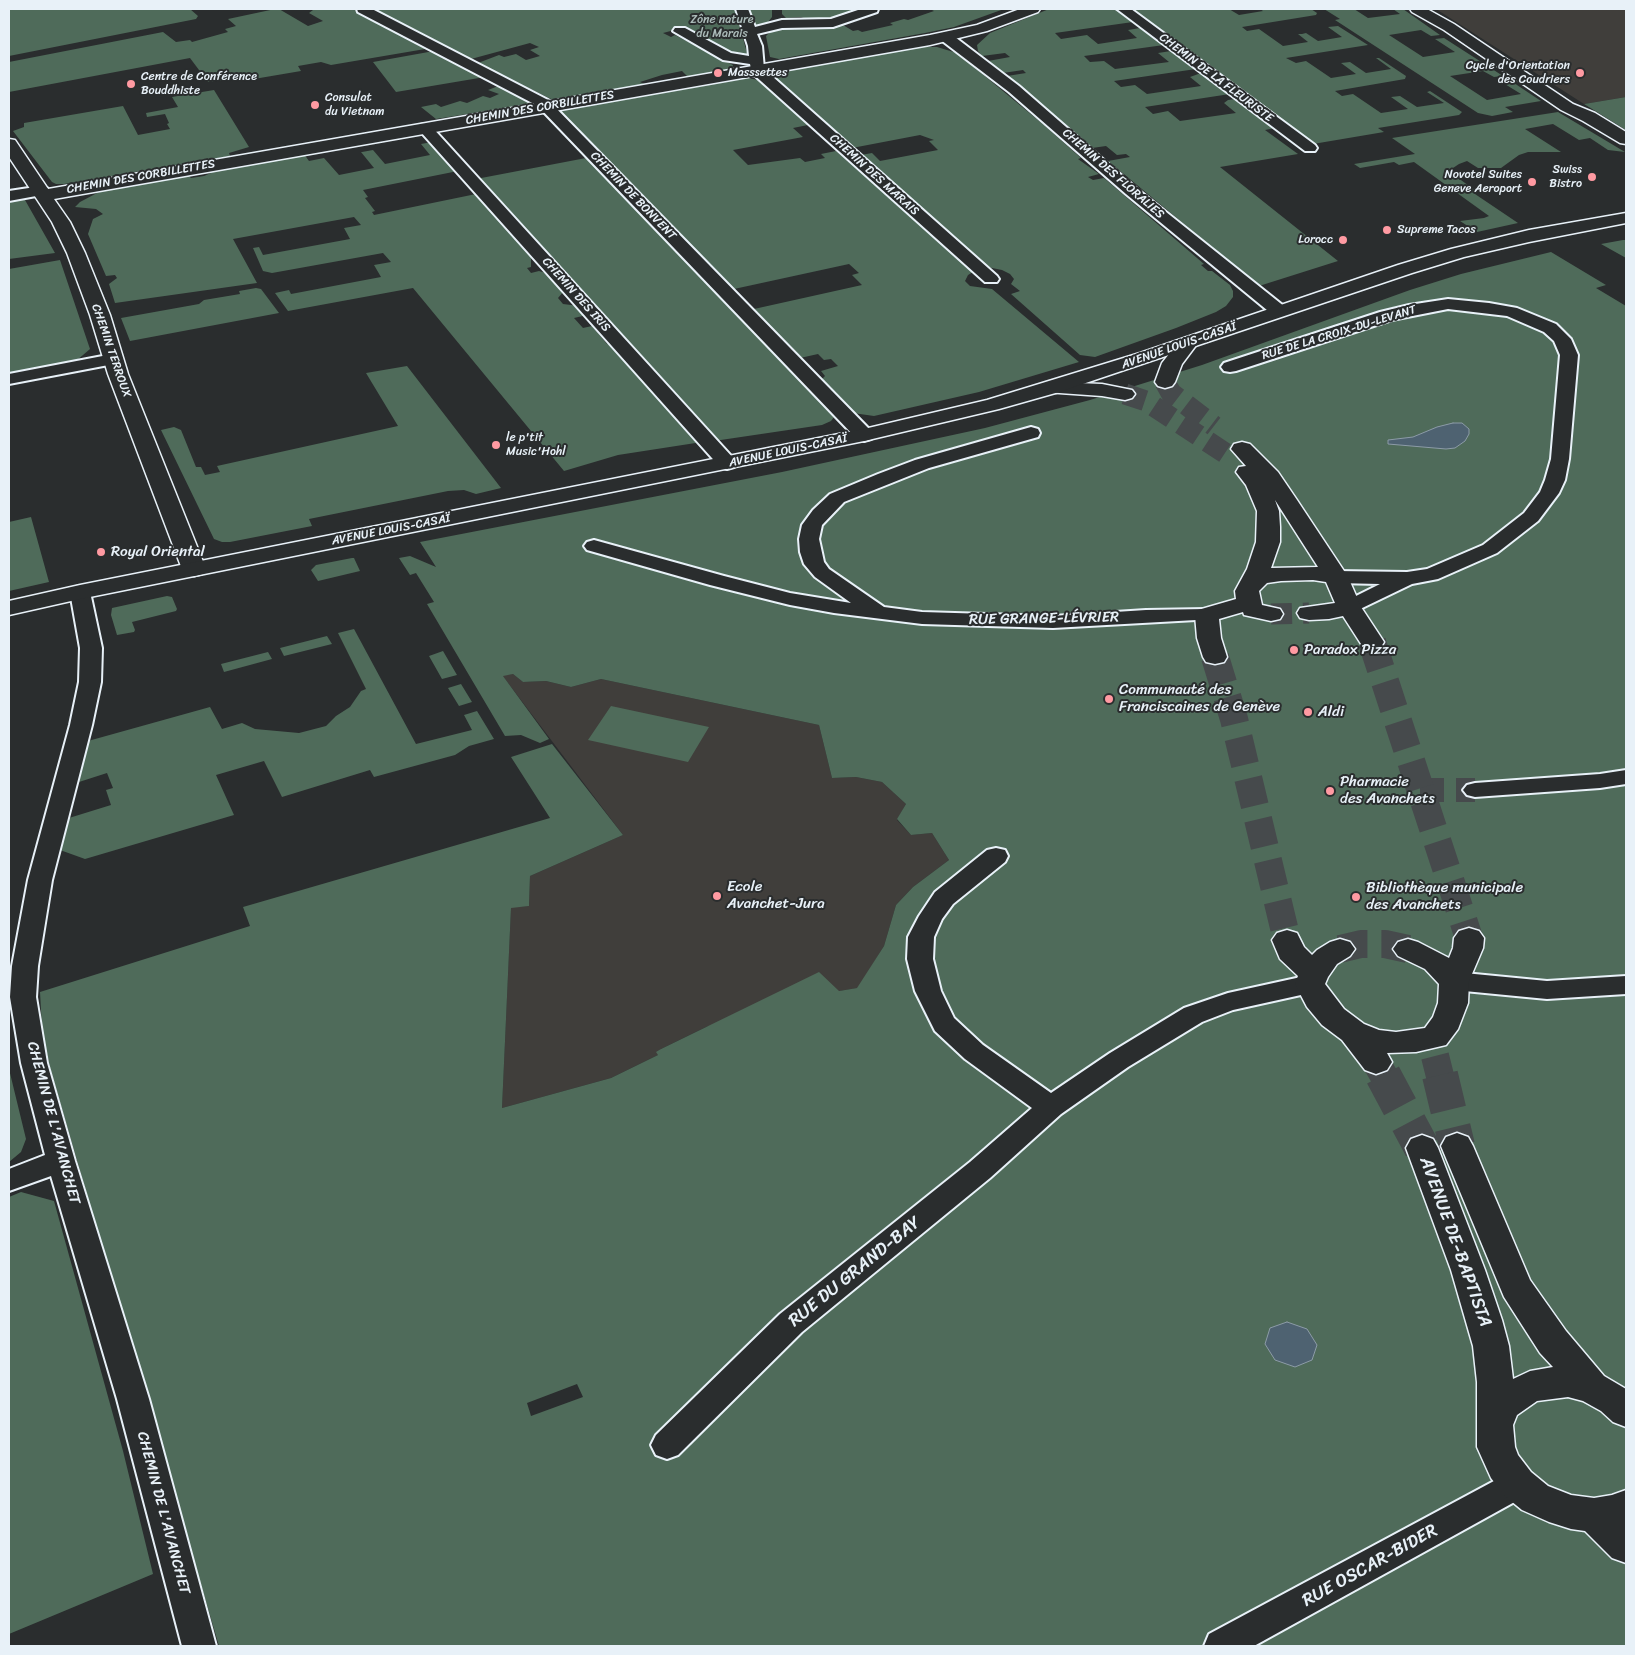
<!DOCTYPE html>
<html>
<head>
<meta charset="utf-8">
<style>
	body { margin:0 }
	#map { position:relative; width:1635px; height:1655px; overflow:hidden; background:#2a2d2e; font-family:Sriracha,sans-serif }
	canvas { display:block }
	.frame { position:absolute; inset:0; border:10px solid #e8f1f8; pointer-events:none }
</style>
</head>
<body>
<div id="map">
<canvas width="1635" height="1655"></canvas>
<div class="frame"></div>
</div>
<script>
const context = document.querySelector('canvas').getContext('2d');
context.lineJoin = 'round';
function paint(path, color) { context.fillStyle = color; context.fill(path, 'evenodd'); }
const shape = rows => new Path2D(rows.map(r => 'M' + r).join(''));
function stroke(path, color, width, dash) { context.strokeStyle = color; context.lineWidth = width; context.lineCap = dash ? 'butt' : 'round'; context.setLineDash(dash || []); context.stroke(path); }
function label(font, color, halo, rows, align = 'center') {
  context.font = font + ' Sriracha,sans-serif'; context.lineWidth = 4; context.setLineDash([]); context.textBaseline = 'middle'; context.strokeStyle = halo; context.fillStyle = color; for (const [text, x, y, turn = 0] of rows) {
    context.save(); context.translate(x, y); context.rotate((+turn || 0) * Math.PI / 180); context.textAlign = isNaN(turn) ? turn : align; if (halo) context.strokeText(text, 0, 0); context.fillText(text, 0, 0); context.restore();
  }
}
paint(shape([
	[1436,9,1626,9,1626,97,1584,104],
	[513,674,523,682,546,681,571,687,601,679,819,725,832,778,856,777,882,782,906,804,897,820,911,835,932,833,949,860,913,887,896,905,884,946,858,988,839,991,706,1027,661,1049,658,1055,611,1078,502,1108,511,907,529,906,530,876,623,835,502,675]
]), '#403e3b');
paint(shape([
	[9,9,190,9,198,16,196,19,9,56],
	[275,9,279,9,308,26,323,21,309,13,313,10,311,9,353,9,431,48,331,65,321,62,298,66,301,71,248,80,246,77,208,82,190,58,9,92,9,62,163,32,176,42,190,40,192,42,228,32,225,29,236,26,228,19],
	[373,9,735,9,747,53,746,57,739,57,686,27,663,33,671,37,675,35,733,65,732,69,688,77,682,71,662,75,640,82,644,84,553,100,478,63,499,55,504,57,516,54,526,60,540,56,530,50,539,47,530,43,471,59],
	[746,9,772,9,772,17,768,22,756,27,751,24],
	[782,9,863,9,836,19,816,23,801,17,786,18,782,14],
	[930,9,1004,9,954,27,925,33,779,59,770,57,766,36,770,32,768,31,782,28,824,29,843,25,853,31,858,30,862,32,893,25,890,23,904,19,908,20,934,11],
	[1049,9,1115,9,1133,22,1055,33,1061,39,1087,35,1098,44,1137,38,1128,30,1140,28,1164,45,1084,56,1090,62,1104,61,1115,69,1169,62,1158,53,1171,51,1196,69,1114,81,1121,87,1135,85,1147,94,1201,86,1190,77,1201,73,1230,94,1145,107,1153,114,1168,111,1180,121,1236,113,1224,103,1228,100,1235,99,1275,128,1265,130,1298,154,1220,167,1338,261,1259,286,1108,161,1130,157,1126,154,1117,155,1106,146,1092,148,1007,76,1026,73,1023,70,1003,73,988,61,1010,57,1005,53,982,56,978,51,977,45,990,33],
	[1131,9,1229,9,1239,15,1263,11,1260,9,1273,10,1311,9,1317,13,1316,15,1242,27,1247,31,1259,29,1283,46,1308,42,1298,34,1302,34,1306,33,1318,41,1342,37,1328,27,1338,26,1368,45,1286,58,1296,63,1306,61,1331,78,1356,74,1341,63,1350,62,1366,73,1391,69,1376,58,1379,58,1406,76,1405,79,1335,91,1342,96,1353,94,1381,113,1408,109,1391,97,1400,96,1417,107,1444,103,1427,92,1430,91,1462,112,1459,115,1378,128,1384,132,1313,144],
	[1324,9,1354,9,1368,18,1400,14,1393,9,1403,9,1440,35,1431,36,1421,30,1389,35,1423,57,1455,52,1435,39,1444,38,1503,76,1494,77,1483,71,1450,76,1487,100,1521,94,1500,81,1508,79,1541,101,1505,107,1513,112,1492,116,1478,113,1335,20,1340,19],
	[918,47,937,47,957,53,1044,125,1081,158,1078,159,1099,174,1088,177,1093,180,1104,178,1204,264,1201,265,1208,271,1212,271,1230,285,1233,291,1233,297,1226,306,1216,312,1176,328,1095,357,1080,355,1011,294,1020,291,1011,284,1014,279,1010,274,1002,270,987,267,861,155,872,153,880,161,938,150,929,141,934,140,920,135,852,148,772,77,774,73],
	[434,51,485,77,396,92,373,62],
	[748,78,758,80,808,125,793,128,803,137,733,150,748,165,800,158,805,162,825,158,821,154,836,151,973,272,968,275,965,281,970,286,992,289,1079,362,979,392,874,416,853,413,821,380,825,376,821,371,838,366,831,359,824,360,818,354,800,358,754,309,862,285,852,275,859,273,849,264,734,289,560,111],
	[501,85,524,97,529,104,436,119,421,107,436,104,441,107,460,101,467,103,483,96,490,98,499,94,488,90],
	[214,90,249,147,229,153,230,156,64,184,56,184,52,182,13,131,24,127,24,123,123,106,138,135,170,129,167,124,169,123,165,114,147,117,146,113,178,107,172,97],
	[1626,97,1626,130,1584,104],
	[1558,112,1625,152,1608,150,1590,138,1579,140,1553,124,1525,129,1561,152,1528,152,1519,155,1501,168,1478,168,1467,161,1459,164,1453,168,1454,175,1476,191,1472,192,1518,223,1477,232,1460,221,1484,218,1489,216,1414,162,1399,165,1394,162,1360,168,1354,164,1415,154,1392,138],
	[432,142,458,171,363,190,368,197,365,198,375,211,372,212,374,215,476,194,531,257,531,267,527,268,531,273,539,271,546,273,564,291,558,298,563,304,579,306,587,315,574,318,583,328,592,326,607,344,616,346,702,442,618,455,564,471,413,288,288,311,275,293,289,290,291,294,381,277,374,265,391,262,383,253,272,273,263,271,253,248,259,247,263,255,350,239,344,228,361,225,354,217,233,239,257,283,115,303,109,284,117,278,115,275,106,276,88,234,93,219,103,214,96,209,75,207,80,202,97,193,111,189,188,175,191,178,204,176,211,173,211,171,304,154,309,161,324,158,339,175,374,168,361,152,362,152,373,150,385,164,430,155,421,144],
	[586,158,832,411,834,417,831,421,822,425,714,441,476,179],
	[18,198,25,200,55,253,9,259,9,200],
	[1626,240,1626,258,1601,244,1623,240],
	[1551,252,1606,285,1596,288,1626,306,1626,1646,219,1646,50,1068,42,1029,40,992,250,926,243,907,550,818,511,757,552,744,623,835,530,876,529,906,511,908,502,1108,611,1078,658,1055,656,1052,661,1049,819,972,839,991,857,988,884,946,896,905,913,887,949,860,932,833,911,835,897,819,906,804,882,782,856,777,832,778,819,725,601,679,571,687,546,681,523,682,513,674,503,676,549,739,540,743,521,735,505,736,427,604,434,602,416,573,410,575,399,558,410,556,436,567,420,542,782,472,985,428,1090,400,1202,365,1410,290,1461,274],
	[577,1384,583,1397,531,1416,527,1403],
	[60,260,90,349,76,361,9,373,9,269],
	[256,288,261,289,279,313,130,341,121,318,199,304,204,300,240,294,239,291],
	[407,366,501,488,476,494,464,490,448,491,309,519,312,526,230,542,222,542,214,539,161,430,174,427,181,430,196,467,201,467,205,475,220,472,217,466,398,426,366,373],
	[31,517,49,582,9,591,9,522],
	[352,558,354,558,360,571,318,581,311,570,316,565],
	[167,596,172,597,177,609,176,611,132,622,135,630,134,632,117,635,111,615,112,608],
	[354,629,416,744,472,730,464,715,477,711,494,739,469,746,455,755,374,777,370,770,282,797,264,761,216,775,234,815,85,859,60,850,69,818,111,805,106,790,113,788,107,773,79,782,88,741,210,707,222,729,242,723,255,729,299,733,326,726,336,716,350,707,361,691,366,689,338,633],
	[327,636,332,644,284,656,280,648],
	[443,651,457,675,442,679,429,656],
	[268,652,272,659,224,672,221,664],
	[461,684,472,702,459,706,448,688],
	[611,706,709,727,688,762,588,740],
	[9,1069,26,1139,21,1152,9,1162],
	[21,1192,54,1201,123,1451,153,1574,9,1634,9,1197]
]), '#4f6b5a');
const water = shape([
	[1453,423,1462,423,1469,429,1469,434,1465,441,1455,448,1446,449,1388,444,1388,440,1413,437,1437,427,1453,423],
	[1287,1322,1307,1329,1317,1345,1312,1360,1295,1367,1275,1360,1265,1344,1270,1328,1287,1322]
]);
paint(water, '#4e6271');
stroke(water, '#8c9ba7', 1);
stroke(shape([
	[1420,790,1475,790]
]), '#464a4c', 24, [24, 12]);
stroke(shape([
	[1165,382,1171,393,1214,426],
	[1125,394,1146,401,1225,453],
	[1271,614,1309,613]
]), '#464a4c', 21, [21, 11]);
stroke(shape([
	[1372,642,1469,938],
	[1215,657,1234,719,1287,940],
	[1340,949,1361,944,1385,944,1408,949],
	[1435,1056,1440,1076],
	[1376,1062,1384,1076]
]), '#464a4c', 28, [28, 14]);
stroke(shape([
	[1383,1075,1422,1148],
	[1440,1075,1457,1146]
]), '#464a4c', 36, [36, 18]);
const street = shape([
	[357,9,372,9,548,100,871,431,873,435,871,439,864,441,857,439,538,106,358,12,357,9],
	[736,9,748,9,755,27,782,20,831,19,861,9,878,9,877,12,833,27,782,28,757,34,762,46,764,69,997,276,999,279,997,282,985,282,752,73,750,64,723,60,673,31,675,28,685,28,731,53,749,56,748,46,736,9],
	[1117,9,1131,9,1315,145,1317,148,1315,151,1305,151,1117,9],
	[946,33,951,34,1019,86,1136,188,1285,307,1287,311,1285,315,1273,315,1126,194,1009,92,941,40,939,37,946,33],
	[425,124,430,125,734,459,736,463,734,467,727,469,720,467,420,131,418,128,420,125,425,124],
	[42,186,47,188,50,191,47,194,9,201,9,191,42,186],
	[1448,299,1489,303,1517,308,1556,324,1571,339,1578,355,1569,459,1565,480,1559,493,1538,521,1497,553,1438,579,1412,584,1356,611,1349,613,1342,611,1339,607,1342,603,1380,584,1336,583,1329,581,1326,577,1329,573,1336,571,1407,572,1427,569,1483,545,1524,513,1540,492,1545,480,1551,459,1560,355,1554,341,1544,332,1507,316,1448,309,1392,320,1236,371,1230,372,1224,371,1221,367,1224,363,1380,312,1409,305,1448,299],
	[113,354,119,355,122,359,119,363,9,384,9,374,113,354],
	[1031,427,1038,429,1040,433,1038,437,929,468,844,502,822,525,819,539,824,562,829,569,884,607,922,612,1053,616,1146,610,1207,609,1214,611,1217,615,1214,619,1053,628,922,624,834,613,790,605,710,585,587,550,584,546,587,542,594,540,724,576,790,593,851,603,815,577,804,564,800,552,799,539,802,525,813,510,830,494,878,474,915,460,1031,427],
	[80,586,87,588,90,592,102,648,101,682,92,725,52,880,38,966,36,997,47,1063,75,1161,149,1399,216,1646,182,1646,117,1399,51,1176,9,1191,9,1169,45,1155,21,1063,10,997,12,966,28,880,70,725,79,682,80,648,70,592,73,588,80,586],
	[1626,770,1626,784,1600,788,1475,797,1467,795,1463,790,1467,785,1475,783,1600,774,1626,770],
	[996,848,1005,850,1008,856,1005,862,953,904,942,919,934,937,933,959,941,991,954,1018,983,1045,1051,1093,1110,1053,1184,1008,1228,993,1310,975,1319,977,1323,984,1319,991,1233,1010,1202,1022,1128,1067,1061,1114,990,1178,802,1332,678,1455,667,1459,656,1455,651,1445,656,1435,780,1314,970,1162,1032,1108,965,1059,935,1031,915,991,907,959,908,937,919,916,935,892,987,850,996,848],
	[1454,972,1547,981,1626,976,1626,994,1547,999,1454,990,1445,987,1441,981,1445,975,1454,972],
	[1518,1469,1529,1474,1534,1484,1529,1494,1254,1646,1204,1646,1209,1634,1507,1474,1518,1469]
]);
const secondary = shape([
	[1020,9,1040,9,1038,12,987,31,930,45,54,199,70,222,85,253,110,315,128,374,206,569,202,574,194,576,186,574,182,569,108,374,90,315,67,253,52,222,9,157,9,139,15,140,48,189,930,35,977,25,1020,9],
	[1410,9,1427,9,1454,24,1573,104,1595,113,1626,132,1626,144,1620,143,1583,121,1561,110,1444,30,1412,12,1410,9],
	[1187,338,1194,340,1197,344,1182,364,1175,382,1172,386,1165,388,1158,386,1155,382,1162,363,1180,340,1187,338],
	[1052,382,1102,384,1132,390,1135,394,1132,398,1125,400,1102,396,1045,392,1042,388,1045,384,1052,382],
	[1242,442,1250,444,1278,472,1297,500,1348,577,1361,607,1384,642,1381,647,1372,649,1363,647,1343,616,1329,619,1309,620,1300,618,1297,613,1300,608,1335,603,1326,582,1313,580,1281,581,1267,583,1259,591,1262,605,1280,609,1283,614,1280,619,1271,621,1244,615,1243,612,1219,619,1221,638,1227,657,1224,662,1215,664,1206,662,1203,657,1197,638,1195,615,1198,610,1236,599,1235,591,1247,569,1256,542,1257,511,1246,485,1236,472,1239,467,1246,466,1231,449,1234,444,1242,442],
	[1275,500,1318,567,1271,568,1280,542,1280,527,1279,511,1275,500],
	[1469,928,1479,931,1484,938,1483,948,1469,981,1468,1003,1458,1029,1446,1045,1416,1052,1387,1053,1392,1062,1387,1070,1376,1074,1365,1070,1342,1040,1322,1025,1307,1007,1295,984,1298,976,1280,959,1272,940,1277,933,1287,930,1297,933,1304,947,1312,955,1317,950,1330,942,1340,939,1350,942,1355,949,1350,956,1337,964,1328,977,1325,984,1344,1009,1364,1024,1379,1030,1396,1032,1425,1028,1433,1017,1438,1003,1439,984,1425,969,1398,956,1393,949,1398,942,1408,939,1418,942,1449,958,1453,948,1454,938,1459,931,1469,928],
	[1457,1133,1468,1137,1473,1146,1530,1280,1566,1331,1604,1376,1626,1389,1626,1427,1613,1422,1601,1411,1583,1401,1568,1397,1537,1401,1517,1415,1513,1425,1515,1447,1518,1455,1531,1472,1548,1486,1571,1495,1594,1498,1612,1495,1626,1490,1626,1563,1612,1558,1585,1531,1571,1529,1549,1522,1522,1510,1505,1496,1491,1478,1477,1447,1477,1382,1473,1346,1451,1270,1406,1148,1411,1139,1422,1135,1433,1139,1438,1148,1485,1270,1502,1320,1509,1346,1513,1379,1530,1371,1553,1367,1540,1353,1504,1297,1441,1146,1446,1137,1457,1133]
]);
const primary = shape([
	[1626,213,1626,223,1529,242,1464,257,1412,273,1059,392,999,409,864,441,80,599,9,615,9,601,80,585,864,429,987,400,1140,353,1398,265,1451,249,1529,230,1626,213]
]);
stroke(street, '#e8f1f8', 4);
stroke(secondary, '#e8f1f8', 3);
stroke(primary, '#e8f1f8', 3);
paint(street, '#2a2d2e');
paint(secondary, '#2a2d2e');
paint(primary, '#2a2d2e');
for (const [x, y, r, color] of [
	[718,73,5,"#ff9aa2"],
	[1580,73,5,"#ff9aa2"],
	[131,84,5,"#ff9aa2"],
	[315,105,5,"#ff9aa2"],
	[1592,177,5,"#ff9aa2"],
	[1532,182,5,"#ff9aa2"],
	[1387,230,5,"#ff9aa2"],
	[1343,240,5,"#ff9aa2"],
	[496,445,5,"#ff9aa2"],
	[101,552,5,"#ff9aa2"],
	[1294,650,5,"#ff9aa2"],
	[1109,699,5,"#ff9aa2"],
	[1308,712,5,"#ff9aa2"],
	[1330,791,5,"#ff9aa2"],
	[717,896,5,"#ff9aa2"],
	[1356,897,5,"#ff9aa2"]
]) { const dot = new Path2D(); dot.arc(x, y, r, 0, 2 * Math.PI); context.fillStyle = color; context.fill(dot); stroke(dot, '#2a2d2e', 2); }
label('12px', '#abbbb9', '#2a2d2e', [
	["Zône nature",722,20],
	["du Marais",722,34]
]);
label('12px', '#e8f1f8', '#2a2d2e', [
	["Cycle d'Orientation",1570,66,"right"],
	["des Coudriers",1570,80,"right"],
	["Masssettes",728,73],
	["Centre de Conférence",141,77],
	["Bouddhiste",141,91],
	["Consulat",325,98],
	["du Vietnam",325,112],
	["Swiss",1582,170,"right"],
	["Bistro",1582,184,"right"],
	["Novotel Suites",1522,175,"right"],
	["Geneve Aeroport",1522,189,"right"],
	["Supreme Tacos",1397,230],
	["Lorocc",1333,240,"right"],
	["le p'tit",506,438],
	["Music'Hohl",506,452]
], 'left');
label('12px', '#e8f1f8', '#2a2d2e', [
	["CHEMIN DE LA FLEURISTE",1216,78,37],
	["CHEMIN DES CORBILLETTES",540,108,-10],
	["CHEMIN DES FLORALIES",1113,174,41],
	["CHEMIN DES MARAIS",874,175,42],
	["CHEMIN DES CORBILLETTES",141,177,-10],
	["CHEMIN DE BONVENT",633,196,46],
	["CHEMIN DES IRIS",576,295,48],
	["RUE DE LA CROIX-DU-LEVANT",1339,333,-17],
	["AVENUE LOUIS-CASAÏ",1179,346,-19],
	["CHEMIN TERROUX",111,351,71],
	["AVENUE LOUIS-CASAÏ",788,451,-12],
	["AVENUE LOUIS-CASAÏ",391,530,-11]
]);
label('15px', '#e8f1f8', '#2a2d2e', [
	["Royal Oriental",111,552],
	["Paradox Pizza",1304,650],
	["Communauté des",1119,690],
	["Franciscaines de Genève",1119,707],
	["Aldi",1318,712],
	["Pharmacie",1340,782],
	["des Avanchets",1340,799],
	["Ecole",727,887],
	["Avanchet-Jura",727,904],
	["Bibliothèque municipale",1366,888],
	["des Avanchets",1366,905]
], 'left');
label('15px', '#e8f1f8', '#2a2d2e', [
	["RUE GRANGE-LÉVRIER",1044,619,-1],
	["CHEMIN DE L'AVANCHET",53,1123,75],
	["CHEMIN DE L'AVANCHET",163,1513,75]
]);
label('18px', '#e8f1f8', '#2a2d2e', [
	["AVENUE DE-BAPTISTA",1455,1242,70],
	["RUE DU GRAND-BAY",855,1272,-39],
	["RUE OSCAR-BIDER",1370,1566,-29]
]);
</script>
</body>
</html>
